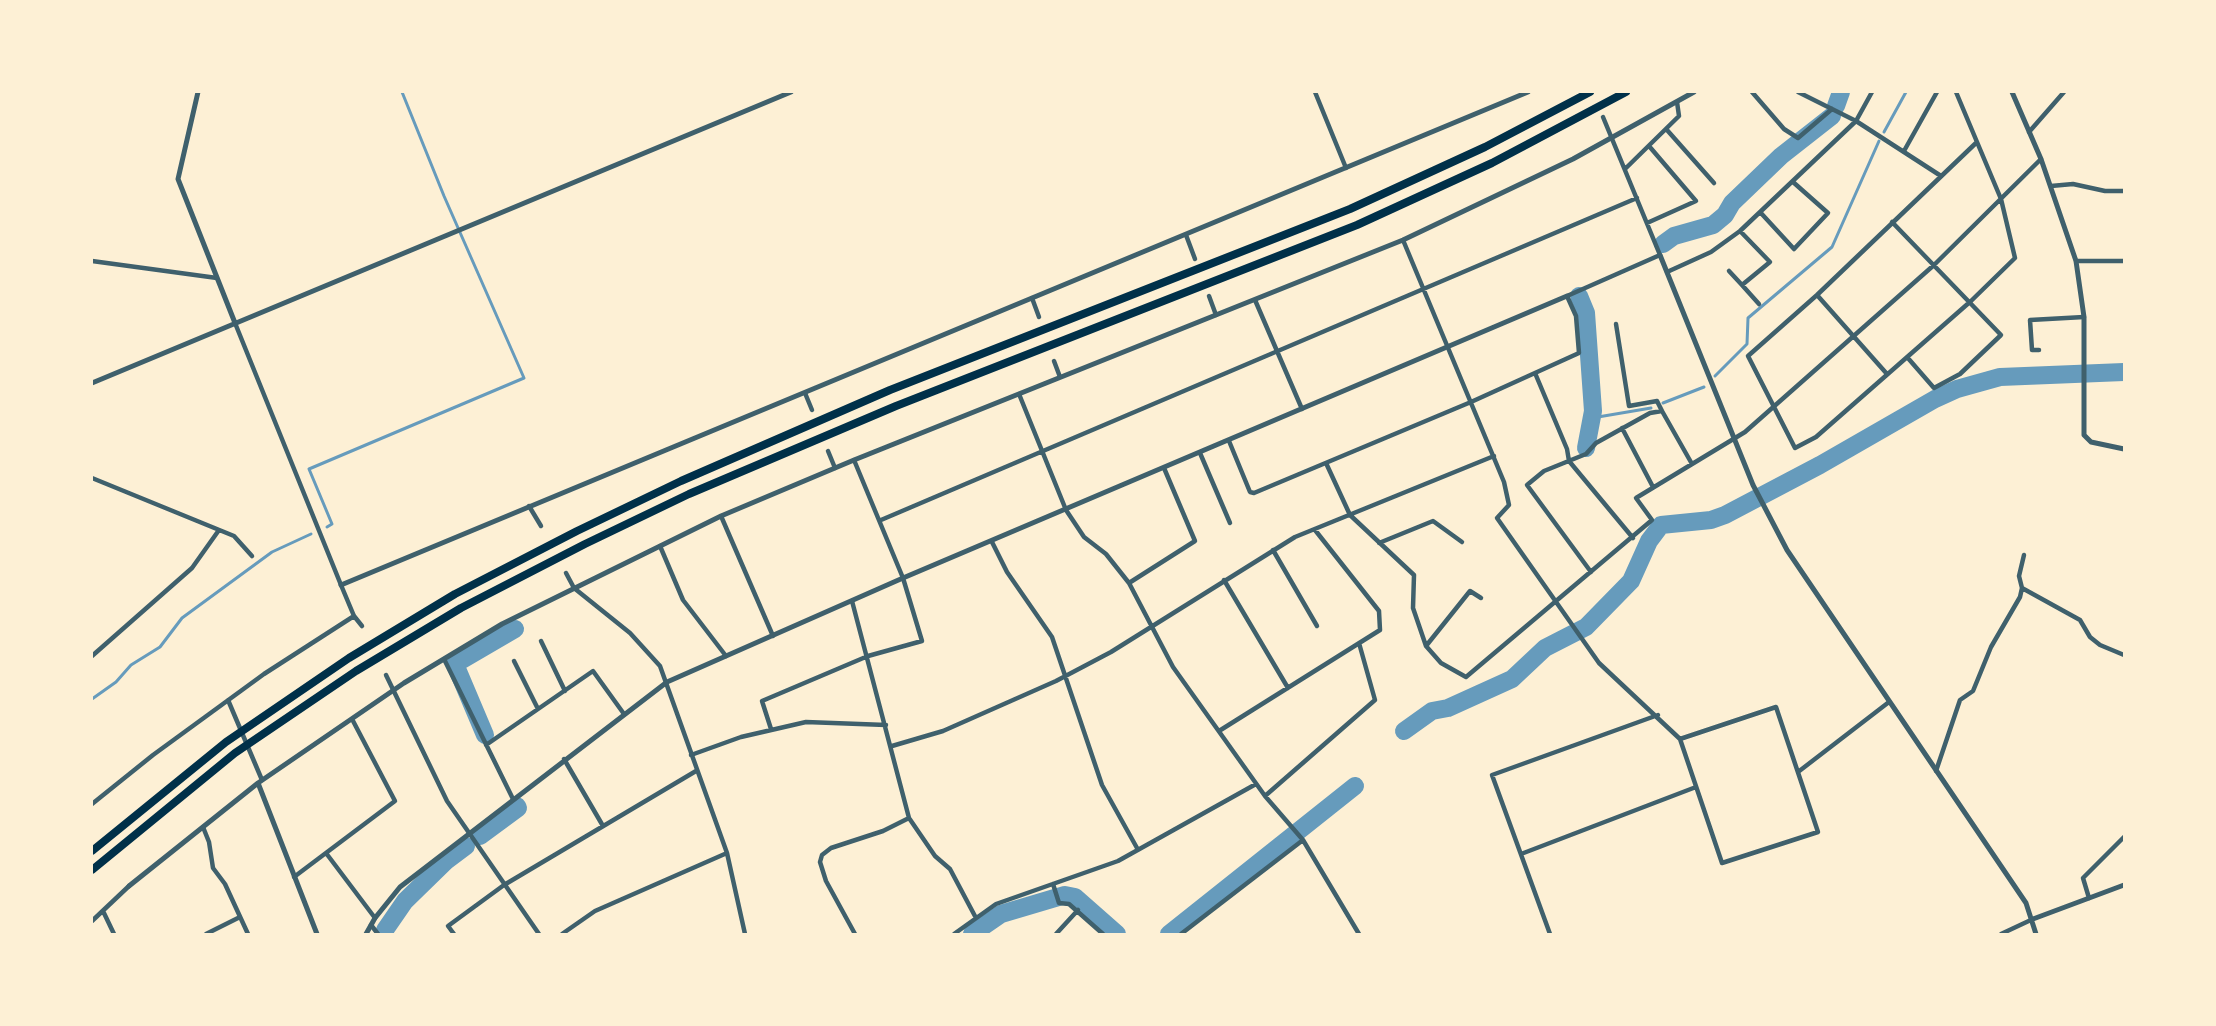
<!DOCTYPE html>
<html>
<head>
<meta charset="utf-8">
<style>
	body { margin:0 }
	#map { position:relative; width:2216px; height:1026px; overflow:hidden; background:#fdf0d5; font-family:"IBM Plex Serif",serif }
	canvas { display:block }
	.frame { position:absolute; inset:0; border:93px solid #fdf0d5; pointer-events:none }
</style>
</head>
<body>
<div id="map">
<canvas width="2216" height="1026"></canvas>
<div class="frame"></div>
</div>
<script>
const context = document.querySelector('canvas').getContext('2d');
context.lineJoin = 'round';
const shape = rows => new Path2D(rows.map(r => 'M' + r).join(''));
function stroke(path, color, width, dash) { context.strokeStyle = color; context.lineWidth = width; context.lineCap = dash ? 'butt' : 'round'; context.setLineDash(dash || []); context.stroke(path); }
stroke(shape([
	[1884,132,1906,92],
	[1715,376,1747,344,1748,318,1832,247,1879,141],
	[1663,403,1704,387],
	[1592,418,1651,408],
	[327,527,332,524,309,469,524,378,444,196,402,92],
	[92,699,116,682,131,665,160,647,182,618,272,552,311,534]
]), '#669bbc', 3);
stroke(shape([
	[1836,106,1841,92],
	[1663,244,1674,236,1713,225,1725,215,1732,203,1781,156,1832,116],
	[1579,296,1586,313,1593,411,1586,448],
	[1404,731,1432,711,1448,708,1512,679,1545,648,1586,627,1631,581,1649,541,1661,525,1711,520,1725,515,1820,465,1935,399,1957,389,2000,377,2124,372],
	[485,735,455,664,515,629],
	[480,836,518,808,517,806],
	[385,930,405,901,446,861,466,846],
	[972,934,1001,914,1065,895,1075,897,1117,934],
	[1169,934,1355,786]
]), '#669bbc', 18);
stroke(shape([
	[1315,92,1346,168],
	[1752,92,1784,129,1798,138,1832,109],
	[1798,92,1856,121,1941,176],
	[1956,92,1977,142,2001,199,2015,258,1971,301,1816,437,1795,448,1748,356,1817,295,1977,142],
	[1667,130,1714,183],
	[2029,132,2064,92],
	[1904,151,1937,92],
	[1625,169,1679,116,1677,102],
	[2051,186,2073,184,2105,191,2124,191],
	[1760,212,1794,249,1828,213,1793,182],
	[1892,222,2001,335,1960,374,1934,388,1907,357],
	[1647,223,1696,201,1649,146],
	[1740,231,1770,262,1742,285,1759,304],
	[1186,235,1195,259],
	[1403,240,1504,482,1509,505,1497,518,1599,663,1680,739,1722,863,1818,832,1776,707,1680,739],
	[92,261,217,278],
	[2076,261,2124,261],
	[1729,271,1742,285],
	[1667,272,1711,252,1740,231,1856,121,1872,92],
	[1817,295,1887,374],
	[1209,296,1216,315],
	[1032,298,1039,317],
	[1255,300,1302,409],
	[235,323,341,585,354,616,362,626],
	[1616,324,1629,406,1657,401,1662,411],
	[2039,350,2032,350,2030,320,2084,317],
	[1054,361,1060,377],
	[1535,373,1567,449,1569,461,1633,538],
	[805,393,812,410],
	[1019,394,1066,510,1084,537,1106,554,1129,583,1173,667,1265,796,1303,840,1359,934],
	[1622,428,1653,487],
	[1229,441,1250,492,1254,493,1471,402,1579,353,1576,316,1567,296,1660,255,1603,117],
	[828,451,835,468],
	[1200,453,1230,523],
	[1326,463,1350,515,1414,575,1413,608,1426,646,1441,663,1466,677,1652,520,1636,498,1745,432,1934,265,2041,159],
	[92,478,234,536,252,556],
	[529,506,541,526],
	[721,516,773,636],
	[881,520,1637,198],
	[992,542,1007,572,1052,637,1102,785,1137,848],
	[1379,543,1433,521,1462,542],
	[660,546,683,600,726,656],
	[1273,550,1317,626],
	[1591,572,1527,485,1544,471,1586,454,1596,443,1650,413,1662,411,1692,464],
	[566,573,574,588,630,633,660,666,727,853,745,934],
	[1224,580,1288,688],
	[1129,583,1195,541,1164,468],
	[2022,588,2080,620,2090,637,2100,645,2124,655],
	[852,601,909,818,935,856,950,869,976,918],
	[541,641,565,691],
	[1426,646,1470,591,1481,598],
	[92,656,192,568,219,530],
	[444,659,513,799],
	[514,661,538,709],
	[386,675,447,801,539,934],
	[228,700,262,780],
	[771,729,762,701,868,656,922,641,903,578,854,460],
	[1219,731,1380,630,1379,611,1315,530],
	[486,745,593,671,624,714],
	[892,746,943,731,1056,681,1111,652,1295,537,1494,456],
	[691,755,741,737,806,722,886,725],
	[564,759,603,826],
	[1936,771,1960,700,1973,691,1991,647,2020,597,2022,588,2019,576,2024,555],
	[1798,772,1889,702],
	[1265,796,1375,700,1359,643],
	[92,804,153,755,264,674,354,616],
	[203,827,209,842,213,868,225,884,248,934],
	[326,853,375,918],
	[1521,854,1696,787],
	[294,877,395,801,352,719],
	[1053,884,1059,903,1069,904,1103,934],
	[2089,898,2083,878,2124,837],
	[103,911,114,934],
	[92,921,129,886],
	[371,925,378,934],
	[206,934,238,918],
	[454,934,448,926,504,885,696,771],
	[562,934,595,911,727,853],
	[855,934,826,881,820,862,822,855,831,848,883,831,909,818],
	[954,934,996,904,1118,861,1256,784],
	[1056,934,1078,910],
	[1181,934,1303,840],
	[1550,934,1492,775,1658,715],
	[2001,934,2033,919]
]), '#3f606c', 4.5);
stroke(shape([
	[198,92,178,179,235,323],
	[2012,92,2041,159,2076,261,2084,317,2084,435,2091,442,2124,449],
	[1660,255,1753,485,1787,550,2026,903,2036,934],
	[92,383,791,92],
	[341,585,1528,92],
	[258,783,317,934],
	[129,886,258,783,404,683,502,624,721,516,854,460,1403,240,1573,159,1694,92],
	[2033,919,2124,885],
	[366,934,375,918,400,887,667,682,903,578,1567,296]
]), '#3f606c', 5);
stroke(shape([
	[92,851,226,742,349,658,455,594,577,531,681,481,890,390,1350,209,1485,147,1590,92],
	[92,870,235,753,356,671,461,608,585,544,689,494,896,406,1357,225,1492,163,1626,92]
]), '#003049', 8);
</script>
</body>
</html>
